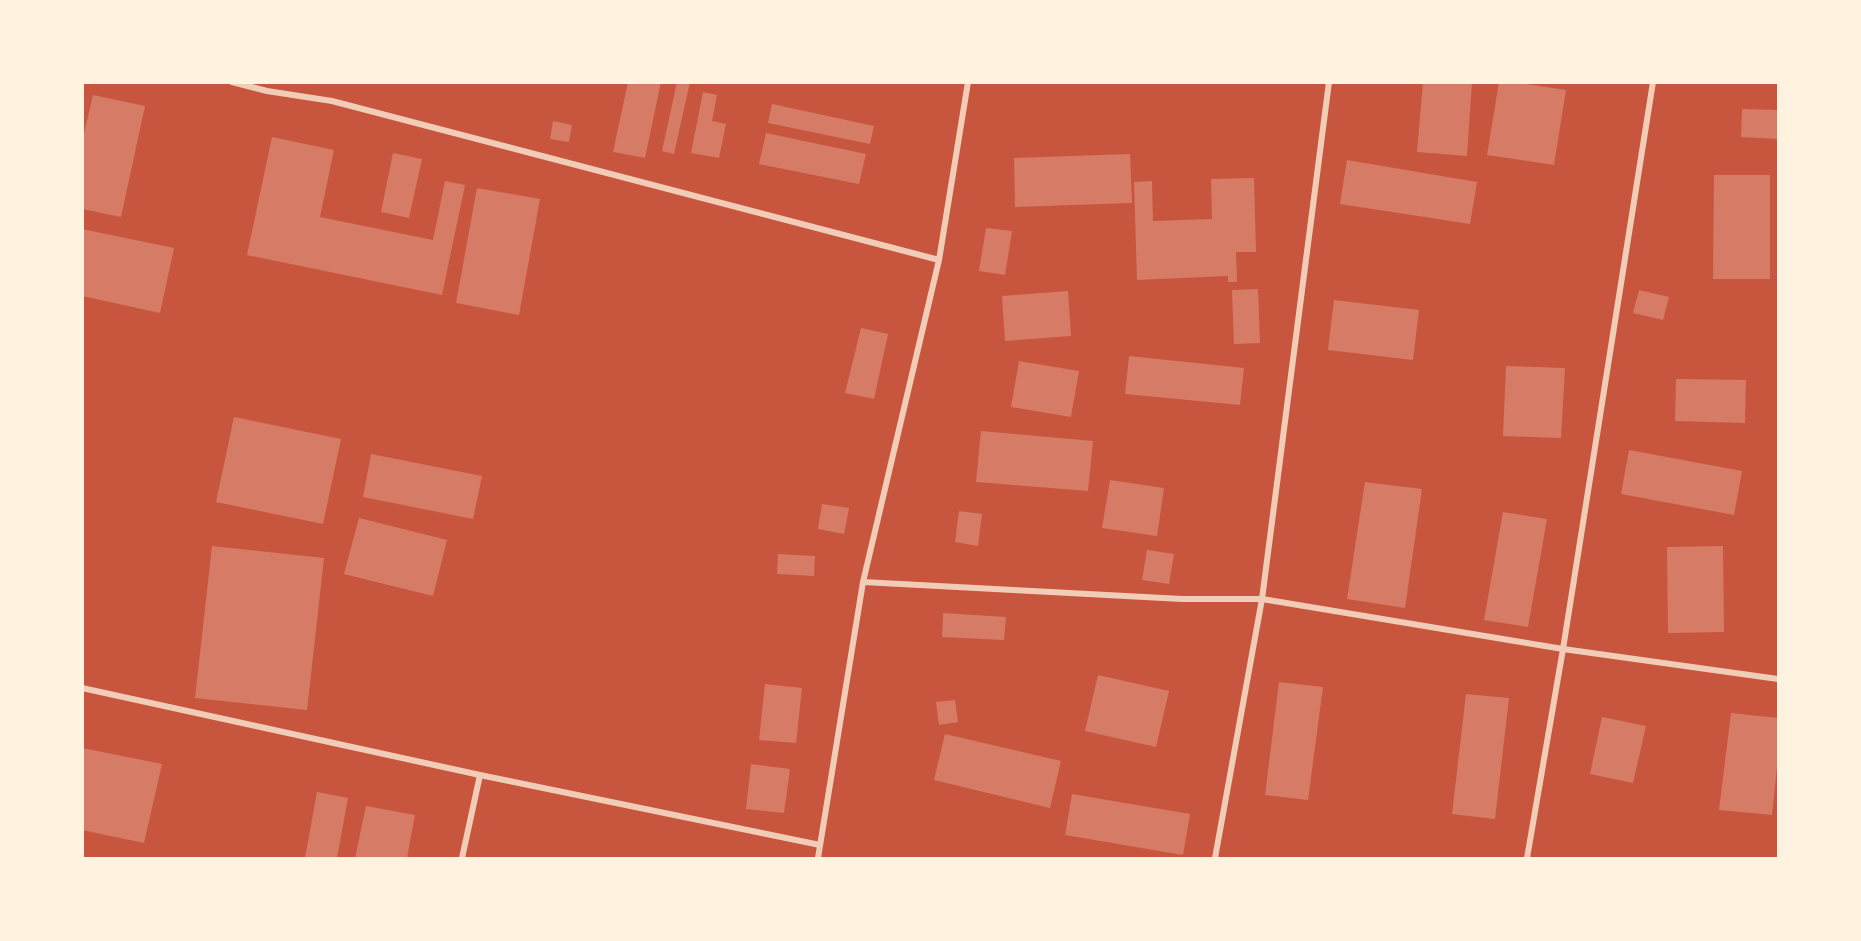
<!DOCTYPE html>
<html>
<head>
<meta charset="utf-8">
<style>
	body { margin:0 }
	#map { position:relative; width:1861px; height:941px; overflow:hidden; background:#c8553d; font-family:"Noto Sans",sans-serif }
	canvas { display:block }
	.frame { position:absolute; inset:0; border:84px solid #fff3e0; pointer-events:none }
</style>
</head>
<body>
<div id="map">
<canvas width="1861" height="941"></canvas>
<div class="frame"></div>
</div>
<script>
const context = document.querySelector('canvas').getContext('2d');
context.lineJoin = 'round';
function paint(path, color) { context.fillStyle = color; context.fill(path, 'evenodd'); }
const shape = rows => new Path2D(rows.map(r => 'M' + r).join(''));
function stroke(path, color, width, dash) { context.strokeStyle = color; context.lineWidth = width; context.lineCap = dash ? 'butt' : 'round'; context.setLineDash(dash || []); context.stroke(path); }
paint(shape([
	[628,82,661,82,645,158,613,152],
	[677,82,690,82,674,154,662,151],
	[1423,82,1472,82,1467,156,1417,152],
	[1499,82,1514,82,1566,90,1554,165,1487,155],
	[703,92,717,95,712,121,726,124,719,158,691,153],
	[93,95,145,106,121,217,82,209,82,142],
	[772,104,874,126,870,144,768,123],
	[1742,109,1778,110,1778,139,1741,137],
	[553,121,572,125,569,142,550,139],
	[766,133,866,154,859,184,759,164],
	[272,137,334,150,320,217,433,240,445,181,465,185,442,295,247,255],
	[393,153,422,159,409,218,381,212],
	[1130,154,1132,203,1015,207,1014,158],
	[1347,160,1477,182,1470,224,1340,204],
	[1714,175,1770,175,1770,279,1713,279],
	[1254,178,1256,252,1236,252,1237,282,1228,282,1228,276,1137,280,1134,182,1152,181,1153,221,1212,219,1211,179],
	[477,188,540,199,519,315,456,303],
	[986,228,1012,231,1005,275,979,271],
	[82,229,174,248,160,313,82,296],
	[1258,289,1260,343,1234,344,1232,290],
	[1639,290,1669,297,1663,320,1633,313],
	[1068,291,1071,336,1005,341,1002,296],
	[1334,300,1419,310,1413,360,1328,350],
	[861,328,888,334,874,399,845,393],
	[1129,356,1244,368,1240,405,1125,394],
	[1019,361,1079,371,1071,417,1011,407],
	[1506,366,1565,368,1561,438,1503,436],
	[1676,379,1746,380,1745,423,1675,421],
	[234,417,341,439,323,524,216,502],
	[981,431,1093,441,1088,491,976,482],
	[1629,450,1742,471,1734,515,1621,494],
	[371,454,482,476,473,519,363,497],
	[1110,480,1164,488,1157,536,1102,528],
	[1365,482,1422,489,1405,608,1347,599],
	[822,504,849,508,844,534,818,529],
	[959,511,982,514,978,546,955,542],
	[1503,512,1547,519,1528,627,1484,620],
	[359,518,447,540,433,596,344,574],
	[212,546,324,558,307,710,195,698],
	[1723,546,1724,632,1668,633,1667,547],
	[1147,550,1174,554,1169,584,1142,580],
	[778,554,815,556,814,576,777,574],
	[943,613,1006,617,1004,640,942,637],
	[1098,675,1169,691,1156,747,1085,731],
	[1279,682,1323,687,1308,800,1265,795],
	[765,684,802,688,796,743,759,740],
	[1466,694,1509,698,1495,819,1452,814],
	[955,700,958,722,939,725,936,702],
	[1731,713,1778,718,1778,757,1772,815,1719,810],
	[1602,717,1646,726,1633,783,1590,774],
	[945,734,1061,761,1050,808,934,780],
	[82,748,162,764,144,843,82,830],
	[751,764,790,769,784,813,746,809],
	[317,792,348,798,337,858,305,858],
	[1072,794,1190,814,1183,855,1065,835],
	[366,806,415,815,407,858,355,858]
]), '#d67c66');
stroke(shape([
	[232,82,267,91,332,101,939,260],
	[1329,82,1262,599,1563,649,1778,679],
	[863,582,1182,599,1262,599,1215,858],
	[82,688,480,775,820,845],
	[462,858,480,775],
	[818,858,863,582,939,260,968,82],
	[1527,858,1563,649,1653,82]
]), '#f1ccb7', 6);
</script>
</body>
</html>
